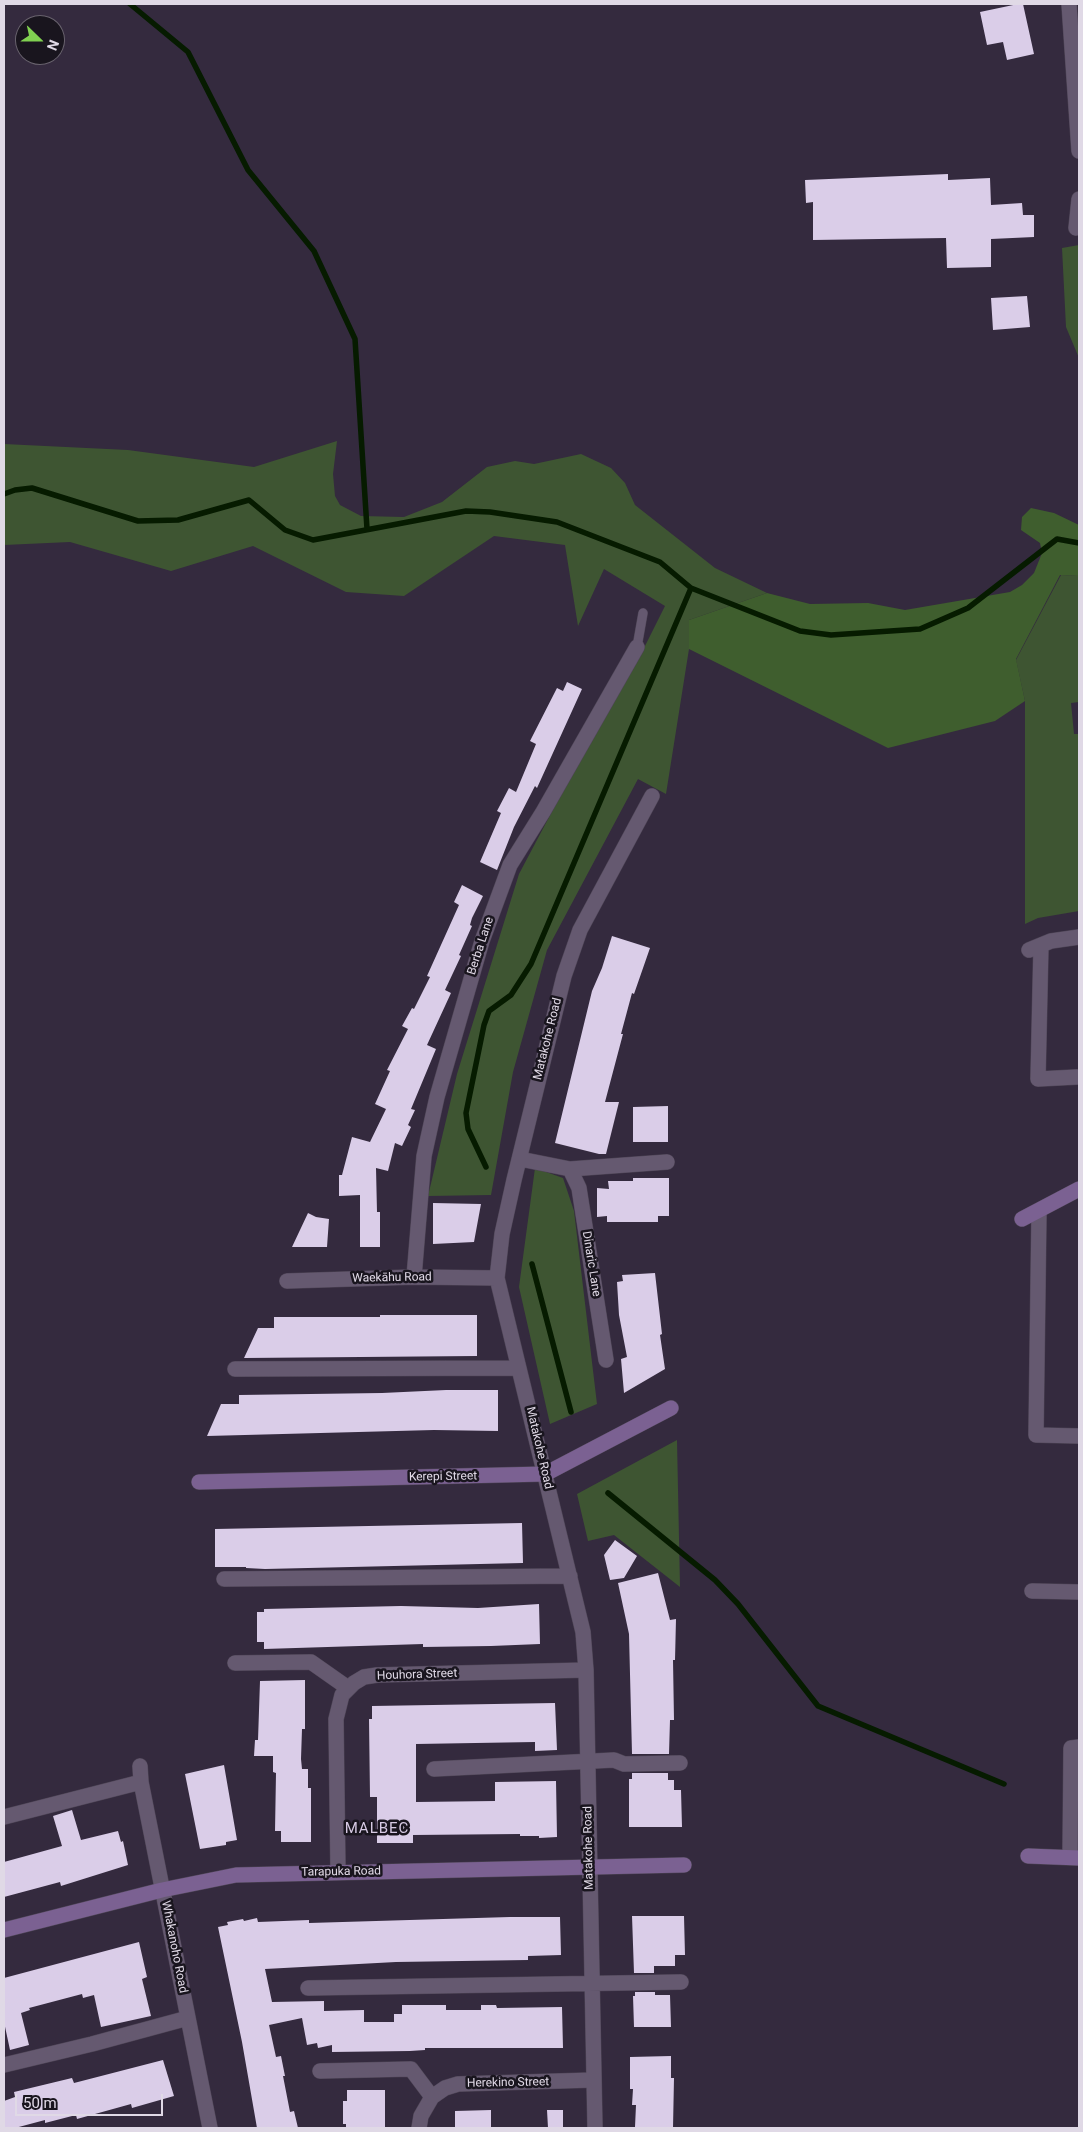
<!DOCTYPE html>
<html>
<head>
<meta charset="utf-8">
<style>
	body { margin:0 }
	#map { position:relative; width:1083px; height:2132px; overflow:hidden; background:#342a3e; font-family:Roboto,sans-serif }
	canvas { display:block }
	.frame { position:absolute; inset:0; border:5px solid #e0d9e6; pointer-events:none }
	.north { position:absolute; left:15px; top:15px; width:50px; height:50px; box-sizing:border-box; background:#19151e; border:1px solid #69636e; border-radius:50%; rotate:112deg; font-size:14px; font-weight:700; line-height:20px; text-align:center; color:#e0d9e6 }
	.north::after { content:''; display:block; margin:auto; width:18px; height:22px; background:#80d051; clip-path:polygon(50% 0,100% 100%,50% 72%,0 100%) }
	.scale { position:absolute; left:15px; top:2094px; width:148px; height:22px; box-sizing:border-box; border:2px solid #e0d9e6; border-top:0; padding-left:6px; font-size:15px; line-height:18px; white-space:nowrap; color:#e0d9e6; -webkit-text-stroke:4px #19151e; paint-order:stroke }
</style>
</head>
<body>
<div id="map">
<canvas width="1083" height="2132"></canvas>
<div class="frame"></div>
<div class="north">N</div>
<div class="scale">50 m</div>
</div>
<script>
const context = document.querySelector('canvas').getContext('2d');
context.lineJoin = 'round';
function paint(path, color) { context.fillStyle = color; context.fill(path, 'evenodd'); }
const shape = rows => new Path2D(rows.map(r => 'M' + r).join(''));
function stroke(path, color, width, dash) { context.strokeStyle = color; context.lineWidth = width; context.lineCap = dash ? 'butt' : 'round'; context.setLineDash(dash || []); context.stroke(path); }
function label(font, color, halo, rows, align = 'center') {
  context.font = font + ' Roboto,sans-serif'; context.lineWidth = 5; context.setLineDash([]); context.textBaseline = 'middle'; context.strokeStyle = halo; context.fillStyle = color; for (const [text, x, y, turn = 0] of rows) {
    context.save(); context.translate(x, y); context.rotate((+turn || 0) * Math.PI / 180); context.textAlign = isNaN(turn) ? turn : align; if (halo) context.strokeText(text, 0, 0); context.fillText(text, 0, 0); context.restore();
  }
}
paint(shape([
	[1079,245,1079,358,1066,327,1062,248],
	[337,441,333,474,335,496,340,505,361,516,404,517,442,502,487,467,515,461,534,464,581,454,611,468,625,483,635,505,715,568,767,593,689,620,689,649,666,794,638,779,547,950,513,1072,491,1195,428,1196,457,1074,519,874,612,698,643,650,665,606,604,569,578,626,565,545,494,536,404,596,346,592,253,546,171,571,70,542,4,545,4,444,128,450,254,467],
	[1061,575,1079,576,1079,702,1071,703,1074,734,1079,734,1079,911,1038,918,1025,924,1025,701,1016,660],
	[535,1168,563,1178,574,1211,597,1404,550,1424,519,1287],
	[677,1440,680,1587,614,1535,588,1541,577,1494]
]), '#3e5532');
paint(shape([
	[1031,508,1054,513,1079,525,1079,576,1060,575,1016,659,1025,701,995,721,888,748,689,649,689,620,767,593,810,604,868,603,905,610,1010,592,1022,585,1034,573,1042,553,1040,543,1021,530,1022,517]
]), '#3f5e2e');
stroke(shape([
	[130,4,188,52,248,170,314,251,355,339,367,529],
	[4,494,15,490,32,488,138,521,178,520,249,500,285,530,313,540,466,511,490,512,557,522,660,562,691,588,800,631,831,635,920,629,968,608,1057,539,1079,543],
	[486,1167,468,1129,466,1113,484,1025,489,1011,511,995,531,964,691,588],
	[532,1264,571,1412],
	[608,1493,715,1580,738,1604,818,1706,1004,1784]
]), '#061b00', 5.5);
paint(shape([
	[1018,4,1023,4,1034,54,1007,60,1003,42,987,45,980,12],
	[948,174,948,180,990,178,991,205,1022,203,1023,215,1034,215,1034,237,991,239,991,267,947,268,946,238,813,240,813,202,806,203,805,180],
	[1027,296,1030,327,993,330,991,298],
	[567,682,582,689,537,788,535,786,514,827,497,870,480,862,501,813,497,811,509,788,516,792,536,744,530,741,557,688,563,691],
	[462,885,483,896,472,918,470,925,472,926,459,955,461,956,445,990,451,993,427,1045,436,1049,411,1109,415,1110,408,1125,411,1127,402,1146,395,1143,388,1171,376,1168,377,1212,380,1212,380,1247,360,1247,360,1195,339,1196,339,1175,342,1175,352,1137,370,1142,386,1109,375,1104,390,1071,387,1070,408,1029,402,1026,412,1008,414,1009,430,977,427,976,459,905,454,902],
	[612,936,650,948,634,994,632,993,621,1034,623,1034,605,1102,619,1102,606,1154,599,1154,555,1143,592,991,602,968],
	[668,1106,668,1142,633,1142,633,1107],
	[633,1178,669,1178,669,1216,658,1216,658,1222,607,1222,607,1216,597,1217,597,1188,609,1189,608,1181,633,1181],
	[433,1203,481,1204,474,1242,433,1244],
	[308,1213,316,1217,329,1219,327,1247,292,1247],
	[655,1273,662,1334,660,1335,665,1369,624,1393,621,1359,627,1357,619,1315,617,1282,623,1281,622,1275],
	[380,1315,477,1315,477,1356,244,1358,258,1328,274,1328,274,1317,380,1317],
	[446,1390,498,1390,498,1431,434,1430,207,1436,221,1404,239,1404,239,1395,382,1393],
	[522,1523,523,1563,265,1569,246,1568,246,1567,215,1567,215,1529],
	[615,1540,637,1556,624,1578,610,1580,604,1555],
	[658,1573,670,1620,676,1619,675,1660,673,1660,674,1720,670,1720,669,1754,632,1754,629,1634,618,1583],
	[539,1604,540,1644,491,1646,423,1647,423,1644,264,1649,264,1642,257,1642,257,1612,264,1612,264,1609,401,1606,478,1608],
	[305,1680,305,1729,302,1729,301,1759,302,1769,308,1769,308,1788,311,1788,311,1842,281,1842,281,1831,275,1831,276,1773,273,1772,273,1756,254,1756,255,1740,258,1740,260,1681],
	[555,1703,557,1750,535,1751,535,1742,416,1744,416,1802,495,1801,495,1782,556,1781,557,1837,539,1838,539,1836,520,1836,520,1834,413,1835,413,1843,377,1843,377,1797,370,1797,369,1719,372,1719,372,1706],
	[224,1765,237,1840,226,1842,226,1845,200,1849,185,1774],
	[632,1773,668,1773,668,1780,674,1780,674,1790,681,1790,682,1827,629,1827,629,1779,632,1779],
	[72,1810,81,1840,118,1831,121,1842,123,1841,128,1865,61,1886,60,1882,4,1897,4,1862,62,1846,53,1816],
	[632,1916,684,1916,685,1955,675,1955,675,1966,654,1966,654,1973,634,1973],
	[510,1917,560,1917,561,1955,528,1956,528,1960,396,1962,265,1969,272,2002,324,2001,324,2011,364,2010,364,2022,394,2022,394,2014,402,2014,402,2005,446,2005,446,2010,481,2010,481,2005,496,2005,497,2008,562,2007,563,2048,425,2048,425,2050,410,2051,332,2052,332,2045,318,2048,317,2043,307,2045,302,2018,269,2025,276,2057,281,2056,285,2076,283,2076,290,2112,294,2111,298,2128,257,2128,242,2042,218,1927,228,1925,227,1922,243,1919,244,1921,257,1918,258,1922,309,1920,309,1923],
	[139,1942,147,1977,142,1979,151,2016,101,2027,94,1995,83,1998,82,1994,29,2008,30,2010,21,2013,29,2045,10,2050,4,2022,4,1978],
	[635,1992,655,1992,655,1995,670,1995,671,2027,634,2027,633,1996,635,1996],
	[671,2056,671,2078,674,2078,673,2128,635,2127,636,2105,632,2105,633,2089,630,2089,630,2057],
	[163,2060,174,2096,132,2108,131,2104,77,2119,76,2115,45,2123,45,2120,15,2128,4,2128,4,2101,15,2097,14,2092,72,2078,74,2083],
	[347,2090,385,2090,385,2128,346,2128,346,2124,343,2124,343,2101,347,2101],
	[491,2110,491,2128,455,2128,455,2111],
	[547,2110,563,2110,563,2128,548,2128]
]), '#dacde8');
const lane = shape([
	[637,647,643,613]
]);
const street = shape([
	[1069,4,1079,151],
	[1076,228,1079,199],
	[1041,945,1038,1079,1077,1077],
	[1029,950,1051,941,1079,937],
	[520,1159,570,1169,667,1162],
	[570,1169,579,1188,606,1360],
	[1039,1211,1036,1435,1079,1436],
	[414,1277,424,1156,437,1097,482,941,510,865,543,812,637,647],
	[287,1281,414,1277,497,1278],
	[235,1369,518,1368],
	[224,1579,570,1576],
	[1032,1591,1079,1592],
	[235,1663,311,1662,348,1688],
	[140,1766,141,1782,210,2128],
	[434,1769,614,1760,624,1764,680,1763],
	[4,1817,141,1782],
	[1070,1857,1071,1748,1079,1747],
	[338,1872,336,1719,342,1695,354,1683,364,1677,377,1675,586,1670],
	[308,1988,681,1982],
	[4,2065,92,2044,188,2018],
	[320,2071,411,2069,432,2097],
	[419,2128,421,2116,432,2097,445,2088,458,2084,593,2080],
	[595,2128,586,1670,583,1632,497,1278,502,1234,514,1180,564,976,580,930,652,796]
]);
const secondary = shape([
	[1022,1219,1079,1189],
	[199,1482,545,1474,671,1408],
	[1028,1856,1079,1858],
	[4,1930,162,1890,236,1875,684,1865]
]);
stroke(lane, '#4f4657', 10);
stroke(street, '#4f4657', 16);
stroke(secondary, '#4f4657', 16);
stroke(lane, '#655970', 9);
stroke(street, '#655970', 15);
stroke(secondary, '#7b6192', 15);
label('12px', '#e0d9e6', '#19151e', [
	["Berba Lane",481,946,-72],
	["Matakohe Road",548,1039,-76],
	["Dinaric Lane",591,1264,81],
	["Waekāhu Road",392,1278,-1],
	["Matakohe Road",539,1448,77],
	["Kerepi Street",443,1477,-1],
	["Houhora Street",417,1675,-2],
	["Matakohe Road",589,1848,-91],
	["Tarapuka Road",341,1872,-1],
	["Whakanoho Road",174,1947,79],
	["Herekino Street",508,2083,-1]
]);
context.letterSpacing = '1px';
label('15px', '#d6c9e3', '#19151e', [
	["MALBEC",377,1829]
]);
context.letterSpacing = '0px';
</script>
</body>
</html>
